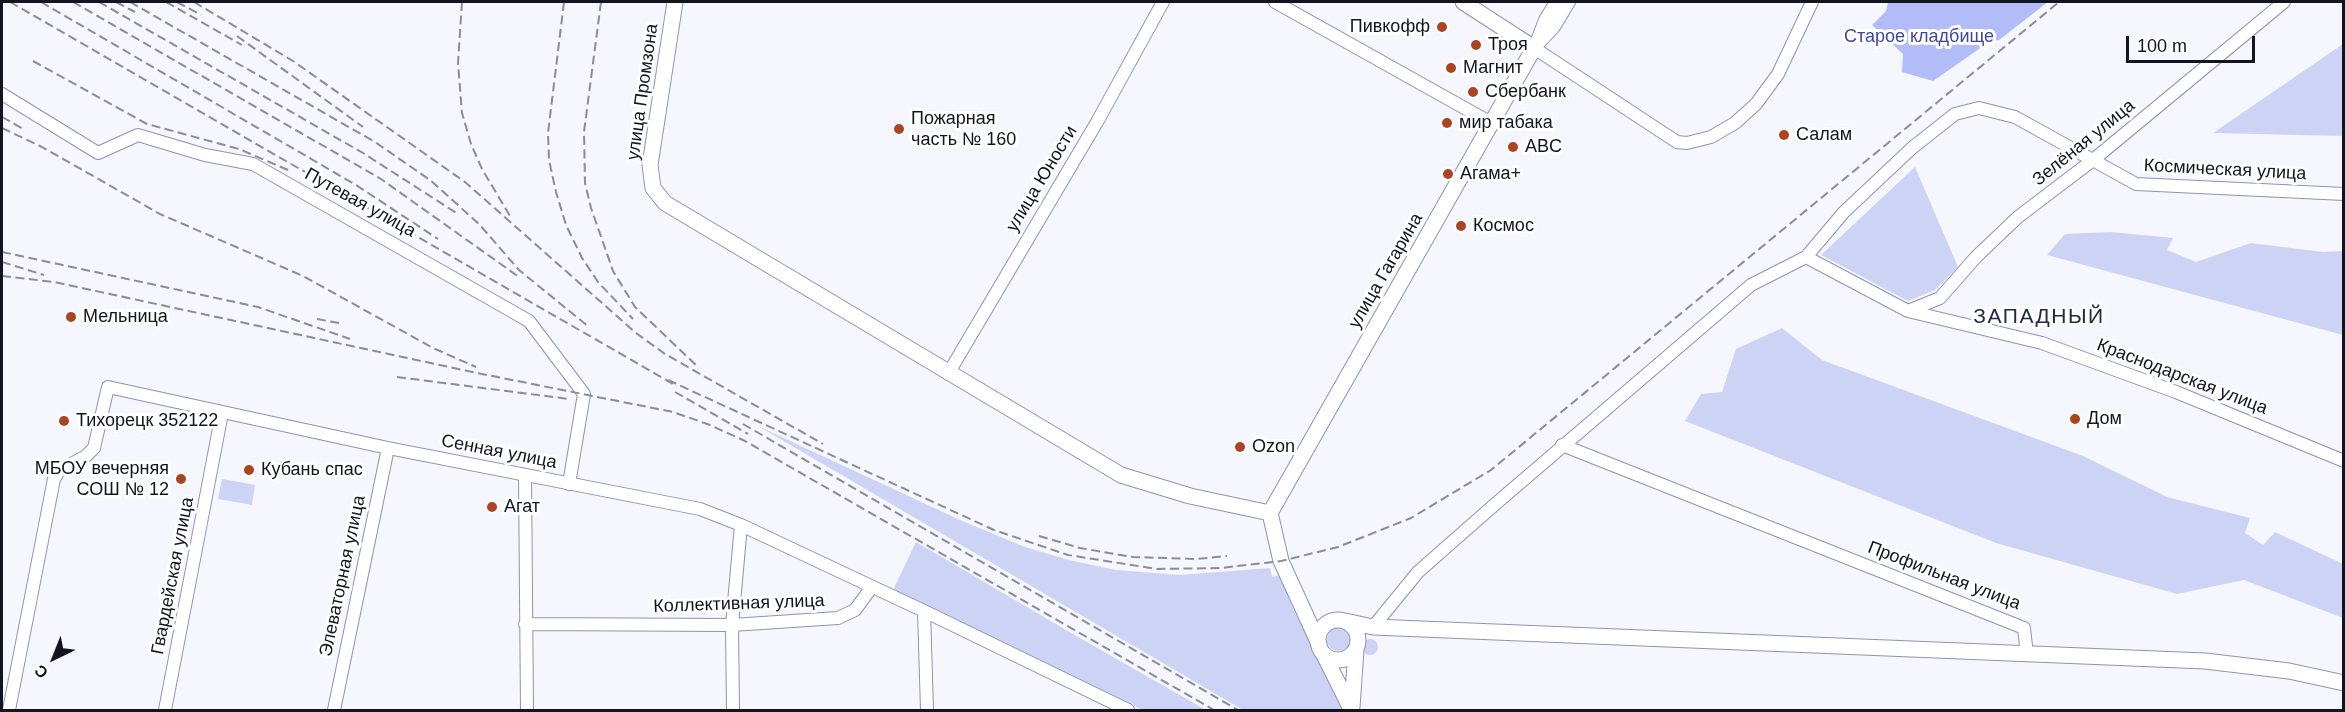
<!DOCTYPE html>
<html>
<head>
<meta charset="utf-8">
<style>
	body { margin:0 }
	#map { position:relative; width:2345px; height:712px; overflow:hidden; background:#f5f6fe; font-family:Arial,sans-serif }
	canvas { display:block }
	.frame { position:absolute; inset:0; border:3px solid #121420; pointer-events:none }
	.north { position:absolute; left:24px; top:628px; width:60px; height:60px; -webkit-text-stroke:4px #fff; paint-order:stroke; rotate:223deg; font-size:16px; font-weight:700; line-height:24px; text-align:center; color:#121420 }
	.north::after { content:''; display:block; margin:auto; width:21px; height:27px; background:#121420; clip-path:polygon(50% 0,100% 100%,50% 72%,0 100%) }
	.scale { position:absolute; left:2126px; top:36px; width:129px; height:27px; box-sizing:border-box; border:3px solid #121420; border-top:0; padding-left:8px; font-size:18px; line-height:21px; white-space:nowrap; color:#121420; -webkit-text-stroke:4px #fff; paint-order:stroke }
</style>
</head>
<body>
<div id="map">
<canvas width="2345" height="712"></canvas>
<div class="frame"></div>
<div class="north">С</div>
<div class="scale">100 m</div>
</div>
<script>
const context = document.querySelector('canvas').getContext('2d');
context.lineJoin = 'round';
function paint(path, color) { context.fillStyle = color; context.fill(path, 'evenodd'); }
const shape = rows => new Path2D(rows.map(r => 'M' + r).join(''));
function stroke(path, color, width, dash) { context.strokeStyle = color; context.lineWidth = width; context.lineCap = dash ? 'butt' : 'round'; context.setLineDash(dash || []); context.stroke(path); }
function label(font, color, halo, rows, align = 'center') {
  context.font = font + ' Arial,sans-serif'; context.lineWidth = 6; context.setLineDash([]); context.textBaseline = 'middle'; context.strokeStyle = halo; context.fillStyle = color; for (const [text, x, y, turn = 0] of rows) {
    context.save(); context.translate(x, y); context.rotate((+turn || 0) * Math.PI / 180); context.textAlign = isNaN(turn) ? turn : align; if (halo) context.strokeText(text, 0, 0); context.fillText(text, 0, 0); context.restore();
  }
}
paint(shape([
	[2343,44,2343,136,2213,133],
	[1915,167,1958,267,1935,290,1908,301,1821,255],
	[2111,232,2173,238,2167,250,2196,262,2251,243,2323,252,2343,251,2343,335,2047,255,2065,234],
	[1782,328,1822,360,2083,456,2167,497,2250,518,2245,533,2263,545,2275,532,2343,564,2343,618,2244,580,2177,594,1996,543,1685,421,1701,394,1722,392,1736,349],
	[758,426,960,520,1025,547,1069,560,1116,570,1180,575,1270,568,1272,577,1280,575,1292,607,1311,641,1343,710,1243,710],
	[222,479,255,485,252,505,218,499],
	[916,542,1066,630,1206,710,1143,710,893,590],
	'1327 639a12 12 0 1 1 24 0a12 12 0 1 1-24 0Z',
	'1362 647a8 8 0 1 1 16 0a8 8 0 1 1-16 0Z'
]), '#cdd3f5');
paint(shape([
	[1888,2,2048,2,1999,40,1989,42,1933,81,1902,72,1903,54,1872,25,1886,11]
]), '#b2bcf9');
const minor = shape([
	[1275,2,1493,124],
	[1537,41,1545,20,1556,2],
	[1534,48,1677,142,1687,143,1711,137,1735,123,1756,104,1778,74,1812,2],
	[1534,48,1554,27,1569,2],
	[2,94,98,153,138,135,205,155,253,164,529,321,584,394,569,484],
	[1806,257,1908,311,2042,343,2176,392,2344,461],
	[1908,311,1940,298,1976,257,2018,217,2093,160,2284,2],
	[948,374,1097,122,1163,2],
	[1562,445,2024,628,2027,655],
	[525,476,527,710],
	[924,611,927,710],
	[525,624,732,625,838,618,855,610,872,587],
	[1373,627,1418,572,1493,506,1751,285,1806,257,1844,212,1912,148,1955,114,1979,108,2015,117,2136,184,2344,194],
	[9,710,54,479,59,471,86,456,94,448,108,387,388,448,700,509,741,525,924,611,1128,710],
	[165,710,222,413],
	[334,710,388,448],
	[733,710,732,625,741,525]
]);
const major = shape([
	[675,2,650,165,653,188,665,203,1121,475,1190,496,1270,513],
	[1270,513,1534,48,1463,2],
	[1270,513,1281,561,1319,644],
	'1318 640a20 20 0 1 1 40 0a20 20 0 1 1-40 0Z',
	[1345,621,1373,627,2205,661,2289,671,2344,683],
	[1323,653,1351,709],
	[1352,707,1356,650]
]);
stroke(minor, '#8d93b3', 14);
stroke(major, '#8d93b3', 17);
stroke(minor, '#fff', 12);
stroke(major, '#fff', 15);
stroke(shape([
	[10,2,673,384],
	[41,2,356,185,438,239],
	[73,2,381,179,519,277],
	[99,2,363,153,458,214],
	[116,2,135,12],
	[130,2,375,142,430,180,479,224,519,270,589,327],
	[166,2,242,45],
	[177,2,201,15],
	[194,2,293,61,465,182,636,333,665,354,823,444],
	[462,2,458,63,462,113,471,144,482,169,510,216],
	[564,2,548,133,549,160,556,192,566,225,582,258,598,282,633,319],
	[601,2,584,132,585,183,591,208,613,271,635,307,699,368],
	[237,36,363,127],
	[33,61,147,124,239,149,288,170],
	[2,117,25,130],
	[2,128,42,147,160,214,303,276,433,348,476,367],
	[2,252,258,307,350,339],
	[2,262,44,275],
	[2,276,54,282,477,373,673,412,710,425,745,441,1214,710],
	[317,319,339,323],
	[397,377,569,399],
	[668,380,994,530,1068,555,1157,569,1221,568,1281,561,1338,547,1411,518,1491,470,2059,2],
	[675,392,748,434],
	[743,424,1238,710],
	[1039,536,1080,548,1133,557,1197,559,1227,556]
]), '#8a8c96', 2, [9, 4.5]);
for (const [x, y, r, color] of [
	[1442,27,6,"#ab4421"],
	[1476,45,6,"#ab4421"],
	[1451,68,6,"#ab4421"],
	[1473,92,6,"#ab4421"],
	[1447,123,6,"#ab4421"],
	[899,129,6,"#ab4421"],
	[1784,135,6,"#ab4421"],
	[1513,147,6,"#ab4421"],
	[1448,174,6,"#ab4421"],
	[1461,226,6,"#ab4421"],
	[71,317,6,"#ab4421"],
	[2075,419,6,"#ab4421"],
	[64,421,6,"#ab4421"],
	[1240,447,6,"#ab4421"],
	[249,470,6,"#ab4421"],
	[181,479,6,"#ab4421"],
	[492,507,6,"#ab4421"]
]) { const dot = new Path2D(); dot.arc(x, y, r, 0, 2 * Math.PI); context.fillStyle = color; context.fill(dot); stroke(dot, '#fff', 2); }
label('18px', '#121420', '#fff', [
	["Пивкофф",1430,27,"right"],
	["Троя",1488,45],
	["Магнит",1463,68],
	["Сбербанк",1485,92],
	["Пожарная",911,119],
	["часть № 160",911,140],
	["мир табака",1459,123],
	["Салам",1796,135],
	["ABC",1525,147],
	["Агама+",1460,174],
	["Космос",1473,226],
	["Мельница",83,317],
	["Дом",2087,419],
	["Тихорецк 352122",76,421],
	["Ozon",1252,447],
	["МБОУ вечерняя",169,469,"right"],
	["СОШ № 12",169,490,"right"],
	["Кубань спас",261,470],
	["Агат",504,507]
], 'left');
label('18px', '#42469c', '#fff', [
	["Старое кладбище",1919,37]
]);
label('18px', '#121420', '#fff', [
	["улица Промзона",643,92,-82],
	["Зелёная улица",2084,143,-39],
	["Космическая улица",2225,170,3],
	["улица Юности",1042,179,-59],
	["Путевая улица",360,203,29],
	["улица Гагарина",1386,271,-60],
	["Краснодарская улица",2182,377,21],
	["Сенная улица",499,452,11],
	["Гвардейская улица",173,576,-79],
	["Элеваторная улица",343,576,-78],
	["Профильная улица",1944,576,21],
	["Коллективная улица",739,604,-2]
]);
context.letterSpacing = '1.5px';
label('21px', '#252843', '#fff', [
	["ЗАПАДНЫЙ",2039,317]
]);
context.letterSpacing = '0px';
</script>
</body>
</html>
